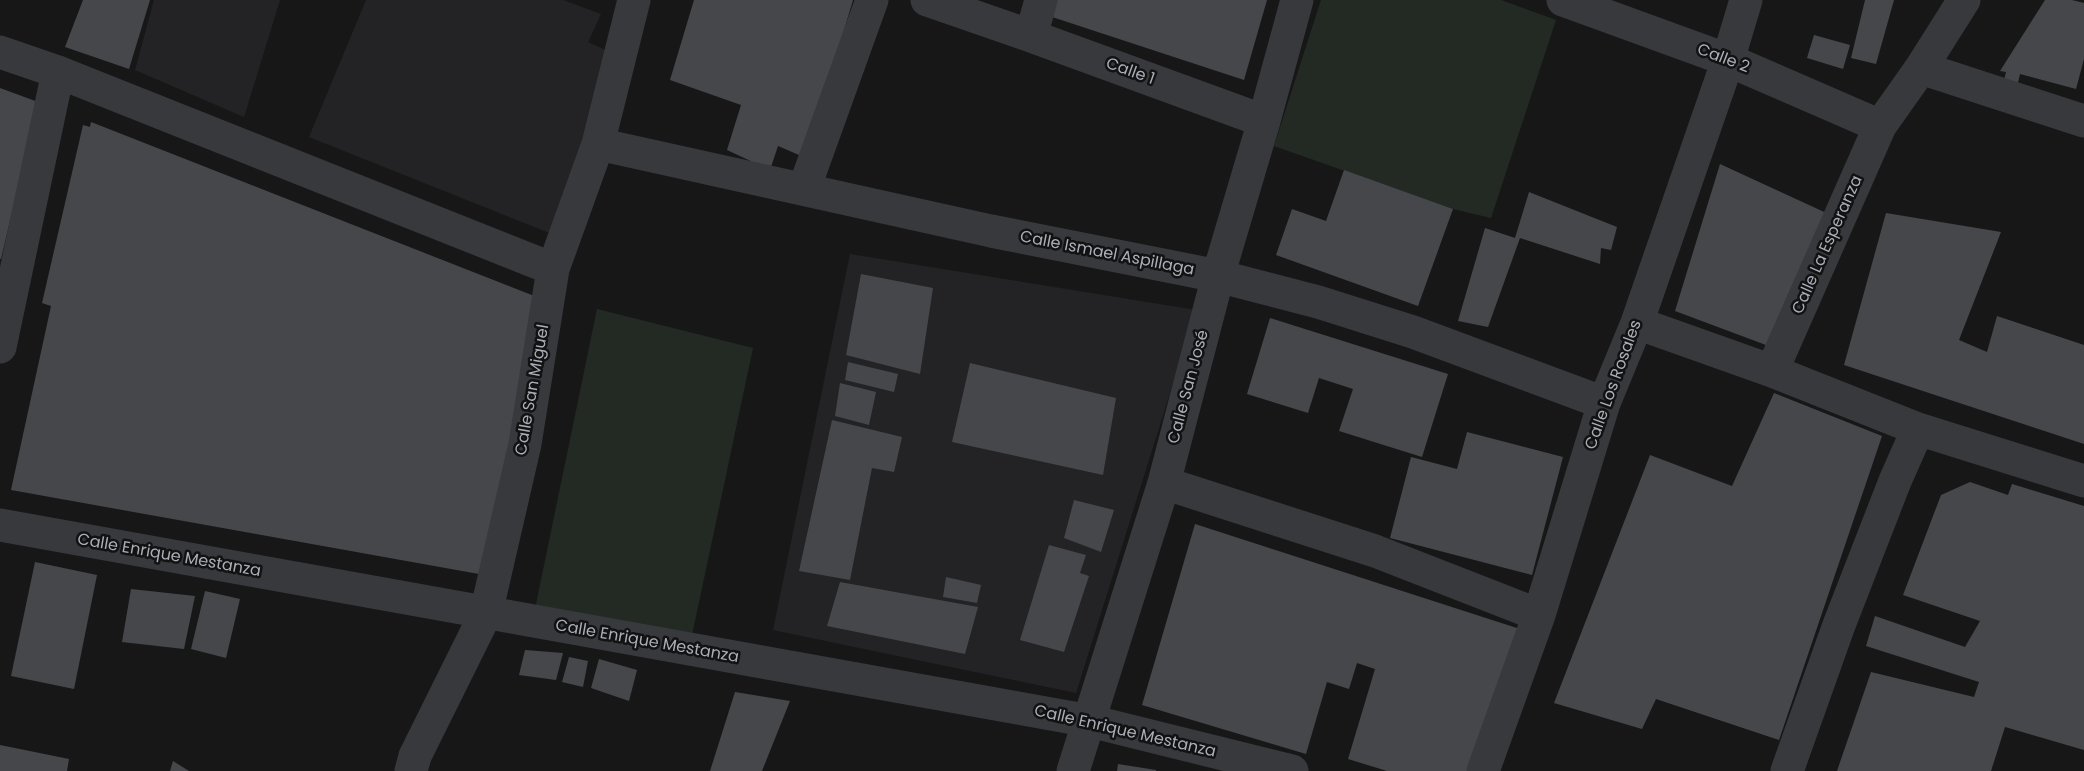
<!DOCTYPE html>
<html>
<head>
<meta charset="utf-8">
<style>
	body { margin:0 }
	canvas { display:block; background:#171718 }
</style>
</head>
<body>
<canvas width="2084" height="771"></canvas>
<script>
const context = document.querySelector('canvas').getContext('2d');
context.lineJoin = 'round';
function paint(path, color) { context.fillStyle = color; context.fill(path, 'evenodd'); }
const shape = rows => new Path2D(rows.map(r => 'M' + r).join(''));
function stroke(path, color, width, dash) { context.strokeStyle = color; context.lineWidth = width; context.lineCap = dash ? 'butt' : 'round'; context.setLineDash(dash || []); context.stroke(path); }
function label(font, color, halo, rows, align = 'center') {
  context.font = font + ' Poppins,sans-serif'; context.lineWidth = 5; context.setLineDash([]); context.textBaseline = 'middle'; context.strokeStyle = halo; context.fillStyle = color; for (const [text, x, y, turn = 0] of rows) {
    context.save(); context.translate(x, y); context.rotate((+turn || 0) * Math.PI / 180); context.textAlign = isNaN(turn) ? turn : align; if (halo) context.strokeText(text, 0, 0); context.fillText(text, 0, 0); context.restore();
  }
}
paint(shape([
	[154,0,280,0,244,117,135,70],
	[366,0,563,0,601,14,588,42,614,54,557,236,309,137],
	[850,254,1196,310,1076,693,773,630]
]), '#232325');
paint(shape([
	[1321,0,1501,0,1556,20,1491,218,1453,209,1274,146],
	[597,309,753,348,692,635,535,609]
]), '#232a24');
paint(shape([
	[83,0,150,0,129,69,65,47],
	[694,0,853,0,806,158,778,146,770,170,727,150,741,105,670,80],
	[1052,0,1267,0,1244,80,1046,15],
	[1865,0,1894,0,1876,64,1851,58],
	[2045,0,2072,0,2084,3,2084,59,2076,89,2020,74,2017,87,2003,84,2006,72,2000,71],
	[1814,35,1850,45,1843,69,1807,58],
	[0,88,38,102,1,259,0,259],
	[91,122,547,301,490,576,11,490,51,306,42,303,83,125,90,127],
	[1720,164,1835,217,1774,348,1675,311],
	[1344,170,1453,209,1418,306,1276,255,1292,209,1326,221],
	[1529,192,1617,227,1611,250,1601,248,1600,264,1520,238,1488,327,1458,321,1485,228,1515,238],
	[1886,213,2001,232,1959,340,1987,352,1997,316,2084,345,2084,444,1844,365],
	[861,274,933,288,920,374,846,355],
	[1270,318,1448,374,1422,457,1339,431,1353,389,1319,378,1308,413,1247,394],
	[848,362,898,374,894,392,845,380],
	[970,363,1116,398,1103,475,952,442],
	[840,383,876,392,869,425,835,416],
	[1774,393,1882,436,1779,740,1656,699,1642,729,1554,703,1650,455,1732,486],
	[832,420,902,437,894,472,872,468,850,580,799,571],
	[1467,432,1563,457,1532,575,1390,538,1411,457,1457,469],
	[1970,482,2008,495,2012,484,2084,506,2084,750,2005,727,1991,771,1837,771,1871,672,1974,697,1979,682,1866,646,1875,616,1965,647,1980,621,1903,595,1941,495],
	[1074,500,1114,510,1101,552,1064,538],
	[1195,524,1523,630,1474,771,1387,771,1348,759,1375,669,1357,663,1349,689,1327,682,1306,754,1142,705],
	[1049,545,1086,555,1080,573,1089,576,1064,652,1020,640],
	[35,562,97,575,74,689,11,676],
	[946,577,981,585,977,603,943,597],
	[840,582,978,607,965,654,827,626],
	[131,589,195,596,184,649,122,642],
	[205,591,240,599,226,658,191,649],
	[525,650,563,653,556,680,519,675],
	[569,657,588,661,583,687,562,682],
	[599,659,637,670,629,701,591,688],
	[735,692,790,701,762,771,710,771],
	[0,745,69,759,67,771,0,771],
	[173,761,189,771,170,771],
	[1118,764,1156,770,1156,771,1117,771]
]), '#46474b');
stroke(shape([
	[927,0,1031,36],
	[1041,0,1031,36,1264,121],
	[1563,0,1728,60,1880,126],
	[0,52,58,72,553,269],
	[1921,68,2084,121],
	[598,144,991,231,1218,276,1318,302,1413,332,1604,403],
	[804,189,872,0],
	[1637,323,1772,371,1880,126,1921,68,1964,0],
	[0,347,58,72],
	[1772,371,1918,429,2084,481],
	[1164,483,1375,551,1539,615],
	[0,525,1090,721,1292,771],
	[411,771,415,756,486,613,525,444,553,269,598,144,634,0],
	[1073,771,1164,483,1218,276,1264,121,1297,0],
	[1483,771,1539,615,1604,403,1637,323,1728,60,1746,0],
	[1787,771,1839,625,1895,481,1918,429]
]), '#38393d', 33);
label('16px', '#aaaeb7', '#121213', [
	["Calle 2",1723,59,21],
	["Calle 1",1130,72,20],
	["Calle La Esperanza",1828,245,-66],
	["Calle Ismael Aspillaga",1107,254,11],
	["Calle Los Rosales",1614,385,-70],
	["Calle San José",1189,387,-75],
	["Calle San Miguel",533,390,-80],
	["Calle Enrique Mestanza",169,556,10],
	["Calle Enrique Mestanza",647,642,10],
	["Calle Enrique Mestanza",1125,732,13]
]);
</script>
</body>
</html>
